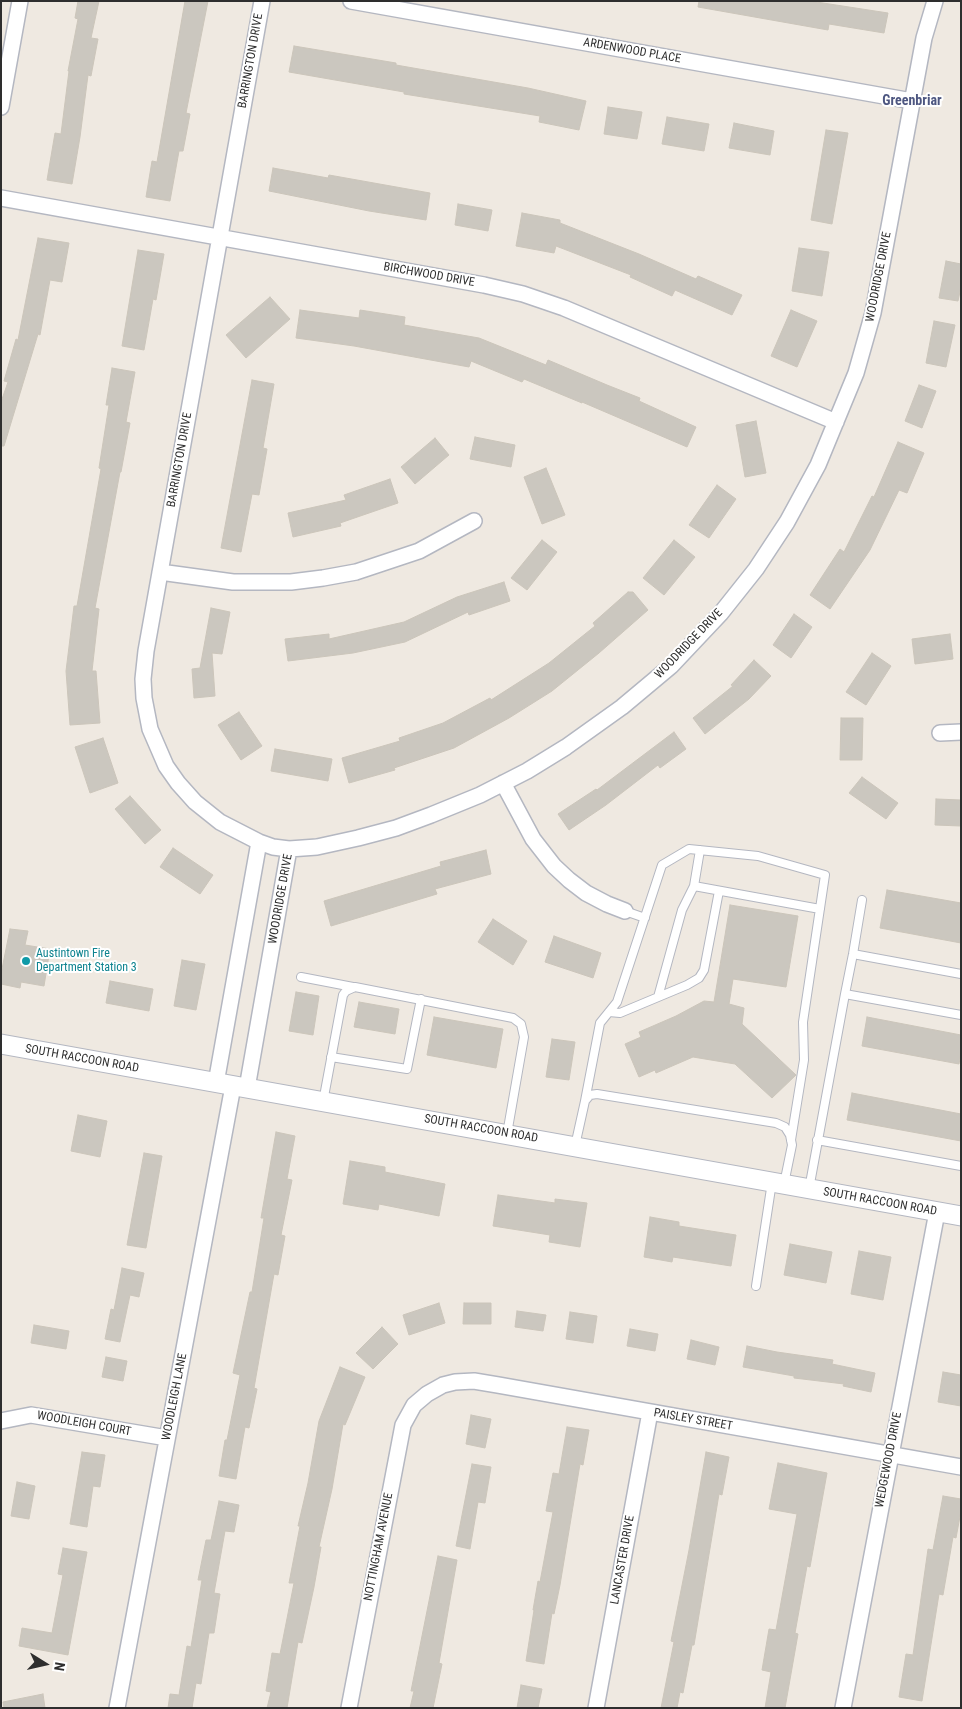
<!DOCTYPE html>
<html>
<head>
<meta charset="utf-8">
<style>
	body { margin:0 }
	#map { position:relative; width:962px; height:1709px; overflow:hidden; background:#efe9e1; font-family:"Roboto Condensed",sans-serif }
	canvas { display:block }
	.frame { position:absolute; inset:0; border:2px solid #2e2e2e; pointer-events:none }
	.north { position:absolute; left:20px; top:1639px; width:50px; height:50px; -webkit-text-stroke:4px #fff; paint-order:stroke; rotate:100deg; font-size:14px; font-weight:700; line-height:20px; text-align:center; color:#2e2e2e }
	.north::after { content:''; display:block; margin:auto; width:18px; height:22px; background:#2e2e2e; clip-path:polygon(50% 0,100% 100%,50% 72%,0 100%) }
</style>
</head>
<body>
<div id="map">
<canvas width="962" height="1709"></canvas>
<div class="frame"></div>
<div class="north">N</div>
</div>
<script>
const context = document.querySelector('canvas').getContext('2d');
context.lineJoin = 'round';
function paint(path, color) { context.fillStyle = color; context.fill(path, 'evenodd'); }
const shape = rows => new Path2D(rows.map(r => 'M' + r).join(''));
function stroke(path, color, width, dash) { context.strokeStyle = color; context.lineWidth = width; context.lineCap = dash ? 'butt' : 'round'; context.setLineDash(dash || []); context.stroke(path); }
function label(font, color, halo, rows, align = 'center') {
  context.font = font + ' "Roboto Condensed",sans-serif'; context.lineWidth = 4; context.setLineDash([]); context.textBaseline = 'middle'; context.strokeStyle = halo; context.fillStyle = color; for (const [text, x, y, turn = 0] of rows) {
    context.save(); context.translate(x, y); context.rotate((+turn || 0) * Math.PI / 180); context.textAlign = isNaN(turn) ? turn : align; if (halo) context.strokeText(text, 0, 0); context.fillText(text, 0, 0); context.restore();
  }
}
const building = shape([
	[78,1,99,1,91,38,98,39,91,76,88,75,80,137,72,184,47,180,55,133,61,134,69,71,68,71,78,19,75,18,78,1],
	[185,1,208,1,186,113,190,114,183,151,179,151,170,201,146,197,152,161,157,162,185,1],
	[699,1,810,1,888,13,884,33,829,24,828,30,698,7,699,1],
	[294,46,396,63,396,65,528,88,586,101,579,130,539,122,540,116,404,94,404,92,289,72,294,46],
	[608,107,642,112,637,139,604,134,608,107],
	[667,117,709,124,704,151,662,144,667,117],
	[734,123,774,131,770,155,729,148,734,123],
	[826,130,848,133,832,224,811,220,826,130],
	[273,168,328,178,329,175,430,193,426,220,369,211,269,191,273,168],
	[458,204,492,210,488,231,455,225,458,204],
	[522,213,560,220,560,223,639,254,696,279,698,276,742,295,732,315,675,290,672,296,630,277,631,275,556,246,554,253,516,246,522,213],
	[38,238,69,243,62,282,50,280,40,335,38,334,4,446,1,446,1,402,8,382,4,381,16,339,18,340,38,238],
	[799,248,829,252,822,296,792,291,799,248],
	[138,250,164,254,156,300,153,299,144,350,122,346,138,250],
	[946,261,961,264,961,287,958,301,939,298,946,261],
	[270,297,290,319,246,358,226,335,270,297],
	[300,310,359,318,360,310,405,317,404,325,479,338,546,365,548,360,607,385,640,398,639,401,696,427,687,447,582,402,582,403,524,379,522,382,471,361,469,367,354,346,296,338,300,310],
	[791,310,817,321,797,367,771,356,791,310],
	[934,321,955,325,946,367,926,363,934,321],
	[112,368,135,372,126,422,130,423,121,472,120,472,95,608,99,609,92,671,96,671,100,723,70,725,66,671,74,606,77,606,101,469,99,468,109,405,106,405,112,368],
	[252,380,274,384,263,448,267,449,259,495,252,494,241,552,221,548,252,380],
	[919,385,936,391,922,428,905,421,919,385],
	[756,421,766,473,745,477,736,425,756,421],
	[475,437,515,445,511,467,470,459,475,437],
	[435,438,449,455,415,484,401,467,435,438],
	[898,442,924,453,907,493,899,490,870,550,830,609,810,595,840,549,844,552,872,496,874,497,898,442],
	[546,468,565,515,542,524,524,477,546,468],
	[390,479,398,503,340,523,341,526,293,537,288,513,346,500,344,495,390,479],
	[717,485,736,499,709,538,689,525,717,485],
	[542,540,557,552,527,590,511,578,542,540],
	[674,540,695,557,664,595,643,578,674,540],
	[504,582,510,601,469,615,468,612,405,642,353,653,288,661,285,639,329,634,329,639,404,622,457,597,504,582],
	[628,592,633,592,648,610,599,653,552,691,509,718,454,748,394,768,395,770,349,783,342,758,400,741,399,738,443,723,490,698,491,700,549,663,595,626,593,623,628,592],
	[211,608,230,612,222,654,212,653,215,696,194,698,192,669,200,668,211,608],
	[794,614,812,627,791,658,773,645,794,614],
	[950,634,953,659,915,664,912,639,950,634],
	[872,653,891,666,866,705,846,692,872,653],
	[754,660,771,676,749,699,705,734,693,718,733,686,731,685,754,660],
	[239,712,262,746,241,760,218,725,239,712],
	[841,718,863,718,862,760,840,760,841,718],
	[674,732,686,749,660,768,658,765,606,805,569,830,558,814,596,789,597,790,674,732],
	[103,738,118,783,90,793,75,747,103,738],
	[275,749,332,759,328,781,271,771,275,749],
	[862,777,898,803,886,819,849,793,862,777],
	[130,796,161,830,145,844,115,809,130,796],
	[936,799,961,800,961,826,935,825,936,799],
	[173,848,213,875,200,894,160,867,173,848],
	[486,850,491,874,435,889,437,894,331,926,324,901,441,866,440,862,486,850],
	[887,890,961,903,961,943,880,928,887,890],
	[730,905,798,916,786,987,733,979,729,1004,744,1008,742,1024,796,1075,772,1098,735,1064,693,1057,656,1073,655,1070,639,1077,625,1044,641,1037,639,1032,676,1016,704,1001,714,1002,730,905],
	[493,919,527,941,513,965,478,942,493,919],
	[10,929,28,931,25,945,50,949,44,986,21,982,20,988,1,984,1,974,10,929],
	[554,936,601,953,593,978,545,962,554,936],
	[182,960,205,964,196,1010,174,1006,182,960],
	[110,981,153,989,149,1011,106,1003,110,981],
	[296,992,319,996,313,1035,289,1031,296,992],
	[359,1002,399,1009,395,1034,354,1027,359,1002],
	[434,1017,503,1029,496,1068,427,1055,434,1017],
	[867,1017,961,1035,961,1053,959,1064,862,1046,867,1017],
	[552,1039,575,1042,569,1080,546,1077,552,1039],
	[852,1093,961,1114,961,1141,847,1120,852,1093],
	[78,1115,107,1121,100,1157,71,1151,78,1115],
	[276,1132,295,1136,287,1179,292,1180,281,1235,285,1236,278,1275,274,1274,254,1388,257,1389,249,1428,245,1427,236,1479,219,1476,225,1440,227,1440,240,1375,233,1373,250,1292,252,1292,264,1218,261,1218,276,1132],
	[144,1153,162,1156,146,1248,127,1245,144,1153],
	[350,1161,385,1167,385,1172,445,1184,439,1216,379,1204,378,1210,343,1204,350,1161],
	[498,1195,555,1203,555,1199,587,1203,580,1247,549,1242,550,1235,493,1226,498,1195],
	[650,1217,679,1222,679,1226,736,1235,731,1266,673,1257,672,1262,644,1257,650,1217],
	[790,1244,832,1252,826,1283,784,1275,790,1244],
	[859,1251,891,1257,883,1300,851,1294,859,1251],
	[122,1268,144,1273,139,1297,130,1295,120,1342,105,1339,111,1309,114,1310,122,1268],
	[439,1303,445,1323,409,1335,403,1315,439,1303],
	[464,1303,491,1303,491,1324,463,1324,464,1303],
	[517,1311,546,1315,543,1331,515,1327,517,1311],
	[570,1312,597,1316,593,1343,566,1339,570,1312],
	[34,1325,69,1331,66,1349,31,1343,34,1325],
	[382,1327,398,1344,373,1369,356,1353,382,1327],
	[630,1329,658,1334,655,1351,627,1346,630,1329],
	[691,1340,719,1347,715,1365,687,1359,691,1340],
	[747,1346,777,1352,833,1360,832,1364,875,1373,871,1392,843,1386,844,1384,794,1378,794,1376,743,1367,747,1346],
	[106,1357,127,1361,123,1381,102,1377,106,1357],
	[340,1367,365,1377,345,1425,343,1424,332,1489,319,1547,321,1547,314,1587,302,1643,298,1642,287,1708,267,1708,271,1692,266,1691,272,1653,280,1654,294,1583,289,1583,300,1526,298,1526,308,1483,319,1421,340,1367],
	[943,1372,961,1375,961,1406,938,1402,943,1372],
	[471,1415,491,1419,485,1448,466,1444,471,1415],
	[567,1427,589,1430,583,1465,580,1464,560,1585,554,1614,552,1613,544,1664,526,1661,534,1610,533,1610,538,1581,540,1582,553,1512,546,1511,553,1473,559,1474,567,1427],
	[82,1452,105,1455,100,1487,93,1486,87,1527,70,1524,82,1452],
	[706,1452,729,1457,722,1495,719,1494,694,1645,692,1645,683,1693,680,1692,677,1708,661,1708,674,1642,671,1641,689,1550,706,1452],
	[778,1463,827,1473,810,1567,807,1566,795,1633,798,1634,785,1708,765,1708,771,1672,762,1670,769,1629,776,1630,797,1514,769,1509,778,1463],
	[472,1464,491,1467,485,1503,478,1502,470,1549,456,1546,472,1464],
	[17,1482,35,1486,29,1519,11,1516,17,1482],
	[943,1496,961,1499,961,1511,956,1538,953,1537,943,1595,939,1594,922,1701,899,1697,906,1654,913,1655,928,1549,933,1550,943,1496],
	[219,1501,239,1505,234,1532,225,1531,214,1593,220,1594,214,1633,209,1633,201,1684,196,1683,192,1708,168,1708,170,1694,179,1695,187,1646,191,1647,202,1580,198,1580,206,1540,211,1540,219,1501],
	[63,1548,87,1552,68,1655,19,1646,22,1628,52,1633,63,1575,58,1574,63,1548],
	[438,1556,457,1560,439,1663,442,1664,433,1708,410,1708,414,1691,411,1691,438,1556],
	[521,1685,542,1689,538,1708,517,1708,521,1685],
	[43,1694,45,1708,4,1708,3,1702,43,1694]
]);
paint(building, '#cbc7bf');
stroke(building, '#cbc5ba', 1);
const service = shape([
	[700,850,694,886,820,909],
	[625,911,645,918],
	[853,954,961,974],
	[301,977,353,987],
	[845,994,853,954,862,900],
	[658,997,682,910,694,886],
	[609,1012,620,1013,687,985,699,978,704,970,719,891],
	[331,1057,407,1069,421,999],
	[585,1101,600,1023,617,1002,662,865,689,849,758,856,825,875,803,1022,804,1060,791,1140],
	[323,1102,343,995,346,991,355,987,513,1018,521,1024,524,1037,507,1134],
	[817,1140,961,1166],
	[575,1146,585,1101,590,1095,597,1094,776,1123,785,1127,790,1135,792,1145,784,1184],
	[809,1189,845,994,961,1015],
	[756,1286,772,1182]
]);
const minor = shape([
	[262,1,146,651,143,679,144,698,150,729,166,766,178,783,195,802,220,822,259,842,273,847,289,849,317,847,358,838,396,828,431,815,480,795,527,771,566,747,622,707,671,666,721,613,756,569,787,522,818,465,856,373,873,313,924,38,935,1],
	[351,1,912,101],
	[1,107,20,1],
	[1,198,484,285,523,294,564,308,836,422],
	[160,572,233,582,291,582,323,578,356,572,419,551,474,521],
	[940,733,961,732],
	[503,783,533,839,554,866,569,880,586,893,607,904,625,911],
	[216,1083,259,842],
	[247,1088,289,849],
	[1,1421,31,1415,167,1438],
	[117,1708,233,1086],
	[349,1708,403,1425,414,1405,427,1394,443,1385,455,1382,474,1381,498,1385,961,1467],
	[596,1708,650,1412],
	[843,1708,937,1212]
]);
const tertiary = shape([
	[1,1044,961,1216]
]);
stroke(service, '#b4b7c1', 10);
stroke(minor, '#b4b7c1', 18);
stroke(tertiary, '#b4b7c1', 21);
stroke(service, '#fff', 8);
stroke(minor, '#fff', 15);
stroke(tertiary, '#fff', 19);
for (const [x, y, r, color] of [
	[26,961,5,"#0f9aa8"]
]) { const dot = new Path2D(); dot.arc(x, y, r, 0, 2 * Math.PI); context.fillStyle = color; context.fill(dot); stroke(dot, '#fff', 2); }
label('12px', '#2e2e2e', '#fff', [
	["ARDENWOOD PLACE",632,51,10],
	["BARRINGTON DRIVE",251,61,-80],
	["BIRCHWOOD DRIVE",429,275,10],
	["WOODRIDGE DRIVE",879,277,-79],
	["BARRINGTON DRIVE",180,460,-80],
	["WOODRIDGE DRIVE",689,644,-46],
	["WOODRIDGE DRIVE",281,899,-80],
	["SOUTH RACCOON ROAD",82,1059,10],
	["SOUTH RACCOON ROAD",481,1129,10],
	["SOUTH RACCOON ROAD",880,1202,10],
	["WOODLEIGH LANE",175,1397,-79],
	["PAISLEY STREET",693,1420,10],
	["WOODLEIGH COURT",84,1424,10],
	["WEDGEWOOD DRIVE",889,1460,-79],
	["NOTTINGHAM AVENUE",379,1547,-79],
	["LANCASTER DRIVE",623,1560,-80]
]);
label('12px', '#0d838f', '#fff', [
	["Austintown Fire",36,954],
	["Department Station 3",36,968]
], 'left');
label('bold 14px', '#4d5680', '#fff', [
	["Greenbriar",912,101]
]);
</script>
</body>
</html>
